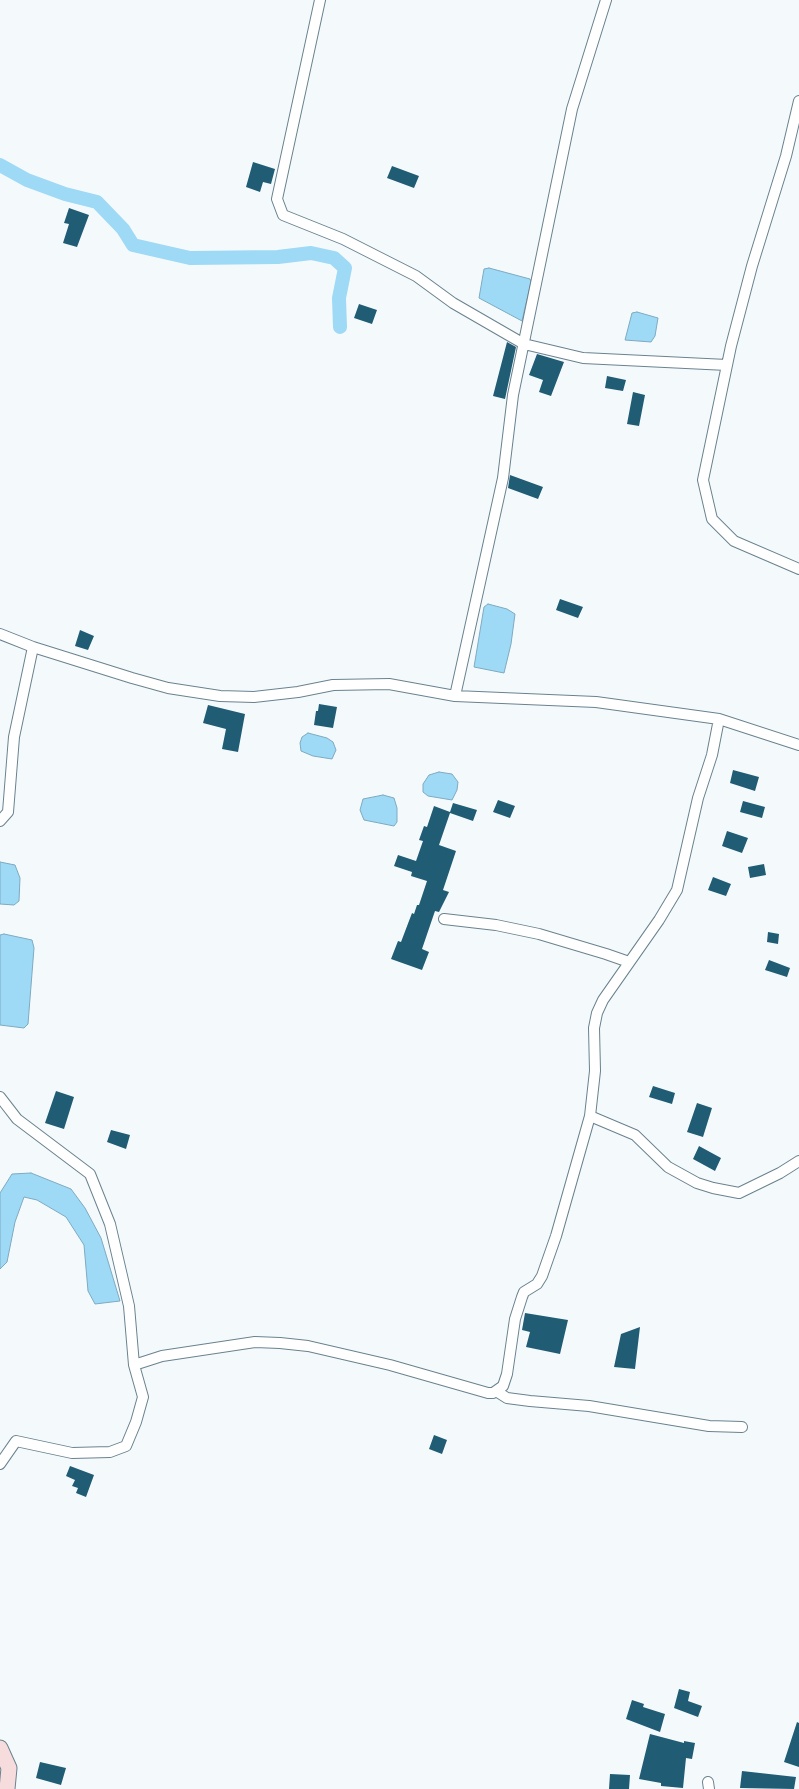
<!DOCTYPE html>
<html>
<head>
<meta charset="utf-8">
<style>
	body { margin:0 }
	canvas { display:block; background:#f4fafc }
</style>
</head>
<body>
<canvas width="799" height="1789"></canvas>
<script>
const context = document.querySelector('canvas').getContext('2d');
context.lineJoin = 'round';
function paint(path, color) { context.fillStyle = color; context.fill(path, 'evenodd'); }
const shape = rows => new Path2D(rows.map(r => 'M' + r).join(''));
function stroke(path, color, width, dash) { context.strokeStyle = color; context.lineWidth = width; context.lineCap = dash ? 'butt' : 'round'; context.setLineDash(dash || []); context.stroke(path); }
const water = shape([
	[489,268,530,279,531,282,522,321,479,298,484,269,489,268],
	[637,312,658,318,655,336,651,342,625,340,632,313,637,312],
	[488,604,507,609,515,614,511,644,504,673,474,667,484,607,488,604],
	[308,733,327,738,333,742,336,750,332,759,313,756,301,751,300,743,302,737,308,733],
	[439,772,452,774,458,782,457,790,452,800,428,796,423,792,423,784,429,775,439,772],
	[383,795,394,798,397,808,397,822,394,826,364,820,360,810,363,799,383,795],
	[0,862,15,865,20,878,19,901,14,905,0,904,0,862],
	[4,934,32,940,34,948,28,1024,24,1028,0,1025,0,935,4,934],
	[31,1173,71,1189,85,1208,101,1238,120,1301,95,1304,88,1291,84,1245,66,1217,37,1200,24,1197,15,1222,7,1262,0,1269,0,1193,12,1174,31,1173]
]);
paint(water, '#9ed9f6');
stroke(water, '#7eaac1', 1);
stroke(shape([
	[0,165,27,180,65,194,97,202,123,229,133,245,190,258,278,257,311,253,334,258,345,268,339,298,340,327]
]), '#9ed9f6', 14);
paint(shape([
	[253,162,275,169,271,184,263,182,260,192,246,187],
	[392,166,419,176,414,188,387,178],
	[69,208,89,215,77,247,63,243,69,224,64,223],
	[359,304,377,310,372,324,354,318],
	[507,342,516,347,505,399,493,396],
	[537,354,564,362,551,396,539,392,543,380,529,375],
	[607,376,626,380,623,391,605,388],
	[633,392,645,395,639,426,627,424],
	[510,475,543,487,538,499,508,488],
	[560,599,583,607,578,618,556,610],
	[80,630,94,636,88,650,75,646],
	[319,704,337,707,333,728,314,725,316,711,318,711],
	[208,705,245,714,238,752,222,749,226,729,203,723],
	[733,770,759,777,755,791,730,783],
	[498,800,515,806,510,818,493,812],
	[743,801,765,807,762,818,740,812],
	[453,803,477,810,473,821,450,813,439,845,456,851,443,890,449,892,439,912,435,911,422,949,429,952,422,970,391,959,398,941,401,942,412,913,414,914,417,905,419,905,427,881,411,876,412,872,394,866,398,855,416,861,423,841,419,840,424,826,427,827,434,806,450,812],
	[727,831,748,838,742,853,722,846],
	[764,864,766,875,750,878,748,867],
	[713,877,731,884,726,896,708,890],
	[768,932,779,934,778,944,767,942],
	[769,960,790,968,787,977,765,970],
	[653,1086,675,1093,672,1104,649,1097],
	[56,1091,74,1097,64,1129,45,1123],
	[697,1103,712,1108,703,1137,687,1132],
	[111,1130,130,1135,126,1149,107,1142],
	[699,1146,721,1158,715,1171,693,1159],
	[525,1313,568,1320,560,1354,526,1347,530,1332,522,1330],
	[640,1327,635,1369,614,1367,621,1334],
	[434,1435,447,1440,442,1454,429,1449],
	[70,1466,94,1475,86,1497,76,1493,78,1488,72,1486,75,1480,66,1476],
	[679,1689,690,1692,688,1701,702,1706,698,1717,674,1708],
	[632,1700,644,1704,643,1707,665,1714,660,1732,626,1719],
	[797,1722,799,1723,799,1767,784,1762],
	[650,1734,684,1743,684,1741,695,1743,692,1759,686,1758,683,1788,661,1786,661,1783,639,1779],
	[40,1762,66,1768,61,1785,36,1778],
	[742,1771,796,1777,794,1789,740,1788],
	[610,1774,630,1775,629,1789,609,1789]
]), '#215c75');
const street = shape([
	[320,0,277,199,283,215,343,239,416,276,453,303,524,344,583,358,727,365],
	[799,101,786,156,752,266,731,346,703,480,712,519,734,541,799,569],
	[0,634,33,647,132,678,168,688,220,696,254,697,298,692,333,685,389,684,455,696,596,702,719,719,799,745],
	[455,696,503,478,513,395,572,109,606,0],
	[0,821,8,812,14,737,33,647],
	[444,919,496,925,539,934,606,954,629,962],
	[0,1097,17,1119,90,1174,110,1224,129,1306,134,1365],
	[590,1116,635,1135,668,1167,697,1183,713,1188,739,1193,780,1173,799,1161],
	[496,1391,507,1398,530,1401,589,1406,709,1426,742,1427],
	[0,1464,16,1441,72,1453,110,1452,126,1446,136,1422,143,1397,134,1365,162,1356,255,1342,280,1343,308,1346,390,1365,488,1393,493,1393,503,1386,507,1374,515,1319,522,1297,524,1292,537,1284,542,1276,556,1236,590,1116,595,1071,594,1028,597,1013,603,1000,659,920,677,890,698,798,712,755,719,719],
	[708,1782,709,1789]
]);
const secondary = shape([
	[0,1748,9,1768,7,1789]
]);
stroke(street, '#6a828f', 12);
stroke(secondary, '#6a828f', 17);
stroke(street, '#fff', 10);
stroke(secondary, '#f6dcdc', 15);
</script>
</body>
</html>
